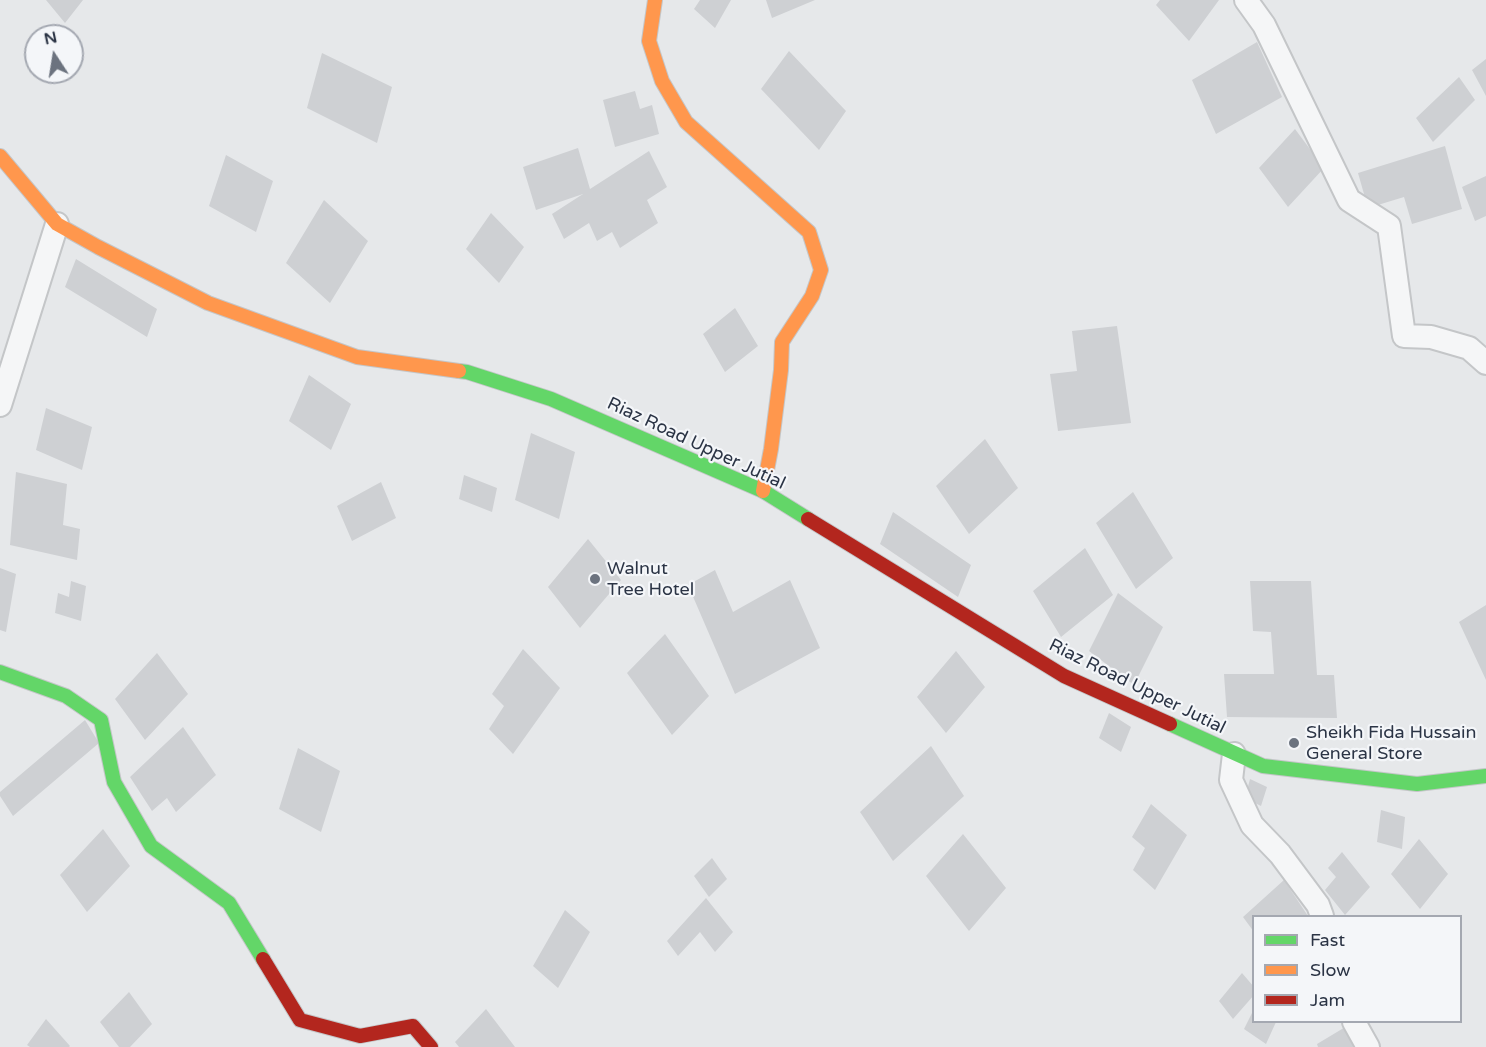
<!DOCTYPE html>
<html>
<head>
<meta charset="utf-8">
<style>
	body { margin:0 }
	#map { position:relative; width:1486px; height:1047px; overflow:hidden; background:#e6e8ea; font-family:"Varela Round",sans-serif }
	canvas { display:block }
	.legend { position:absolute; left:1252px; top:915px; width:210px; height:108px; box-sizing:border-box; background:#f4f6f9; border:2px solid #a4a8b1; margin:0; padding:8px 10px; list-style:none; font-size:18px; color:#2b3445 }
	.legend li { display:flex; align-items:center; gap:12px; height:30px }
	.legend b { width:30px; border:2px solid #a4a8b1 }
	.north { position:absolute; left:24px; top:24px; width:60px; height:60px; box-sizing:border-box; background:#f4f6f9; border:2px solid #a4a8b1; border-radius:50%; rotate:348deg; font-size:16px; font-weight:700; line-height:24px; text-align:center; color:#2b3445 }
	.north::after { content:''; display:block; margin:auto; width:21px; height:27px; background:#6c737f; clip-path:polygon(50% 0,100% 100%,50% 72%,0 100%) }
</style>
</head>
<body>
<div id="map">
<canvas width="1486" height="1047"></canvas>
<ul class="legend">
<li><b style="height:8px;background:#63d668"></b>Fast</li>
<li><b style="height:8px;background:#ff974d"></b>Slow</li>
<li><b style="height:8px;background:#b3261e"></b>Jam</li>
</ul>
<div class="north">N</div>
</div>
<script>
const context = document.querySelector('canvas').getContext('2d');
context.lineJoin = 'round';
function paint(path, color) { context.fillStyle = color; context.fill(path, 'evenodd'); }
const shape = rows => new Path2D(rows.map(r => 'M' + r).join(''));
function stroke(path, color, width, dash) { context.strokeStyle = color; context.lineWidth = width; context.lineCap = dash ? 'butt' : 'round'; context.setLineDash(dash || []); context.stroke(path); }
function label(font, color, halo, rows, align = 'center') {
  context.font = font + ' "Varela Round",sans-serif'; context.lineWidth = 4.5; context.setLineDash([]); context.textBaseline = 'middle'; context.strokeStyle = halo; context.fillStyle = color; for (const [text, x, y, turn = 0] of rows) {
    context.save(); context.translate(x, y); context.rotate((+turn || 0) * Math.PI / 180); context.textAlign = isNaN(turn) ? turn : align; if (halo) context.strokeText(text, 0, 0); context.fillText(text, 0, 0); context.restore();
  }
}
paint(shape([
	[46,0,83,0,65,23],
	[700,0,731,0,715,28,694,9],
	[766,0,815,0,772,18],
	[1160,0,1219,0,1189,41,1156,5],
	[1257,42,1282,97,1216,134,1192,80],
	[789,51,846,111,819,150,761,89],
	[322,53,392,87,377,143,307,108],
	[1486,59,1486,96,1472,70],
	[1459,77,1475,100,1433,142,1416,118],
	[635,91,640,109,652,105,659,134,615,147,603,100],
	[1295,129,1324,168,1288,207,1259,168],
	[1445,146,1462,209,1412,224,1404,197,1368,208,1358,173],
	[578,148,590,189,649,151,667,187,647,200,658,223,620,248,612,232,597,241,589,223,564,239,552,214,583,194,536,210,523,167],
	[226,155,273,181,256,232,209,206],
	[1486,176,1486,216,1475,221,1462,187],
	[324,200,368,241,330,303,286,263],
	[491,213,524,247,499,283,466,249],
	[76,259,157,309,147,337,65,287],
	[735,308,758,346,725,372,703,334],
	[1117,326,1131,423,1058,431,1050,374,1077,371,1072,331],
	[309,375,351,404,331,450,289,421],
	[46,408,92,427,82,470,36,450],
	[531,433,575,452,559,519,515,500],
	[985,439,1018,488,969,534,936,486],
	[16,472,67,484,63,525,80,529,77,560,10,545],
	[464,475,497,488,492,512,459,499],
	[381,482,396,518,352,541,337,506],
	[1133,492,1173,558,1136,589,1096,523],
	[893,512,971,565,958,597,880,544],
	[588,539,621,580,580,628,548,587],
	[1085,548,1113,595,1061,637,1033,591],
	[0,568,16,574,6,632,0,630],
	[715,570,733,612,790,580,820,648,735,694,688,585],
	[71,581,86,586,81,621,55,613,58,593,69,597],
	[1250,581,1311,581,1317,675,1334,675,1337,718,1227,717,1224,674,1274,674,1271,632,1253,631],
	[1118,593,1163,627,1134,685,1089,651],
	[1486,605,1486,680,1459,622],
	[665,634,709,696,672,735,627,673],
	[523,649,560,688,513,754,489,729,504,706,492,694],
	[956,651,985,687,946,733,917,697],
	[157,653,188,694,145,740,115,699],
	[1109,713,1131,727,1121,752,1099,738],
	[85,720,99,743,13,816,0,796,0,792],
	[183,727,216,775,176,812,167,798,152,811,130,777],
	[931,746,964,796,893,861,860,812],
	[298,748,340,771,321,832,279,809],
	[1250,779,1267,787,1261,806,1245,798],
	[1151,804,1187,835,1155,890,1133,870,1145,848,1132,837],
	[1381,810,1405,817,1402,849,1377,842],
	[103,829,130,866,87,912,60,875],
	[963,834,1006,888,969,931,926,876],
	[1419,839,1448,874,1420,909,1391,874],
	[1342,852,1370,887,1345,915,1325,890,1336,877,1328,868],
	[712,858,727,879,709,897,694,876],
	[1284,880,1308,916,1254,916,1254,932,1243,917],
	[706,898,733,932,715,952,700,932,678,956,667,941],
	[565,910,590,932,558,988,533,966],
	[1242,973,1254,987,1254,995,1233,1019,1219,1001],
	[129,992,152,1024,130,1047,119,1047,100,1022],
	[486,1009,515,1047,459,1047,455,1042],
	[1254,1009,1254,1022,1276,1022,1266,1044,1244,1029],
	[46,1019,70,1046,69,1047,30,1047,27,1045],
	[1347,1026,1356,1047,1318,1047,1317,1044]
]), '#ced0d3');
const street = shape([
	[1246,0,1264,25,1349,200,1389,226,1404,336,1431,337,1469,348,1486,363],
	[0,405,57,224],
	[1234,754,1231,780,1252,825,1280,854,1318,905,1322,916],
	[1354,1022,1368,1047]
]);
const fast = shape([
	[459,371,467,372,551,399,763,491,808,519],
	[0,672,66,696,101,720,114,782,151,846,229,903,263,959],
	[1170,724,1263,766,1417,784,1486,776]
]);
const slow = shape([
	[655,0,649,41,662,81,686,122,809,232,821,270,812,296,782,342,781,370,771,449,763,491],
	[0,156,57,224,98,247,208,303,357,357,459,371]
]);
const jam = shape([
	[808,519,1064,676,1170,724],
	[263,959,300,1020,360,1036,413,1026,431,1047]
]);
stroke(street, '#c4c6c8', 26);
stroke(fast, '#c4c6c8', 16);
stroke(slow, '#c4c6c8', 16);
stroke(jam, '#c4c6c8', 16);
stroke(street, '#f5f6f7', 22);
stroke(fast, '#63d668', 14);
stroke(slow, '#ff974d', 14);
stroke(jam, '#b3261e', 14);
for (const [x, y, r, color] of [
	[595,579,6,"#6c737f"],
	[1294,743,6,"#6c737f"]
]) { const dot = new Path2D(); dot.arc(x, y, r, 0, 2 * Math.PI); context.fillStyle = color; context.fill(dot); stroke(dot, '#f4f6f9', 2); }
label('18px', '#2b3445', '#f4f6f9', [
	["Riaz Road Upper Jutial",696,444,25],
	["Riaz Road Upper Jutial",1137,687,26]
]);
label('18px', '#2b3445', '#f4f6f9', [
	["Walnut",607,569],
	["Tree Hotel",607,590],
	["Sheikh Fida Hussain",1306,733],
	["General Store",1306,754]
], 'left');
</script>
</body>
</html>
